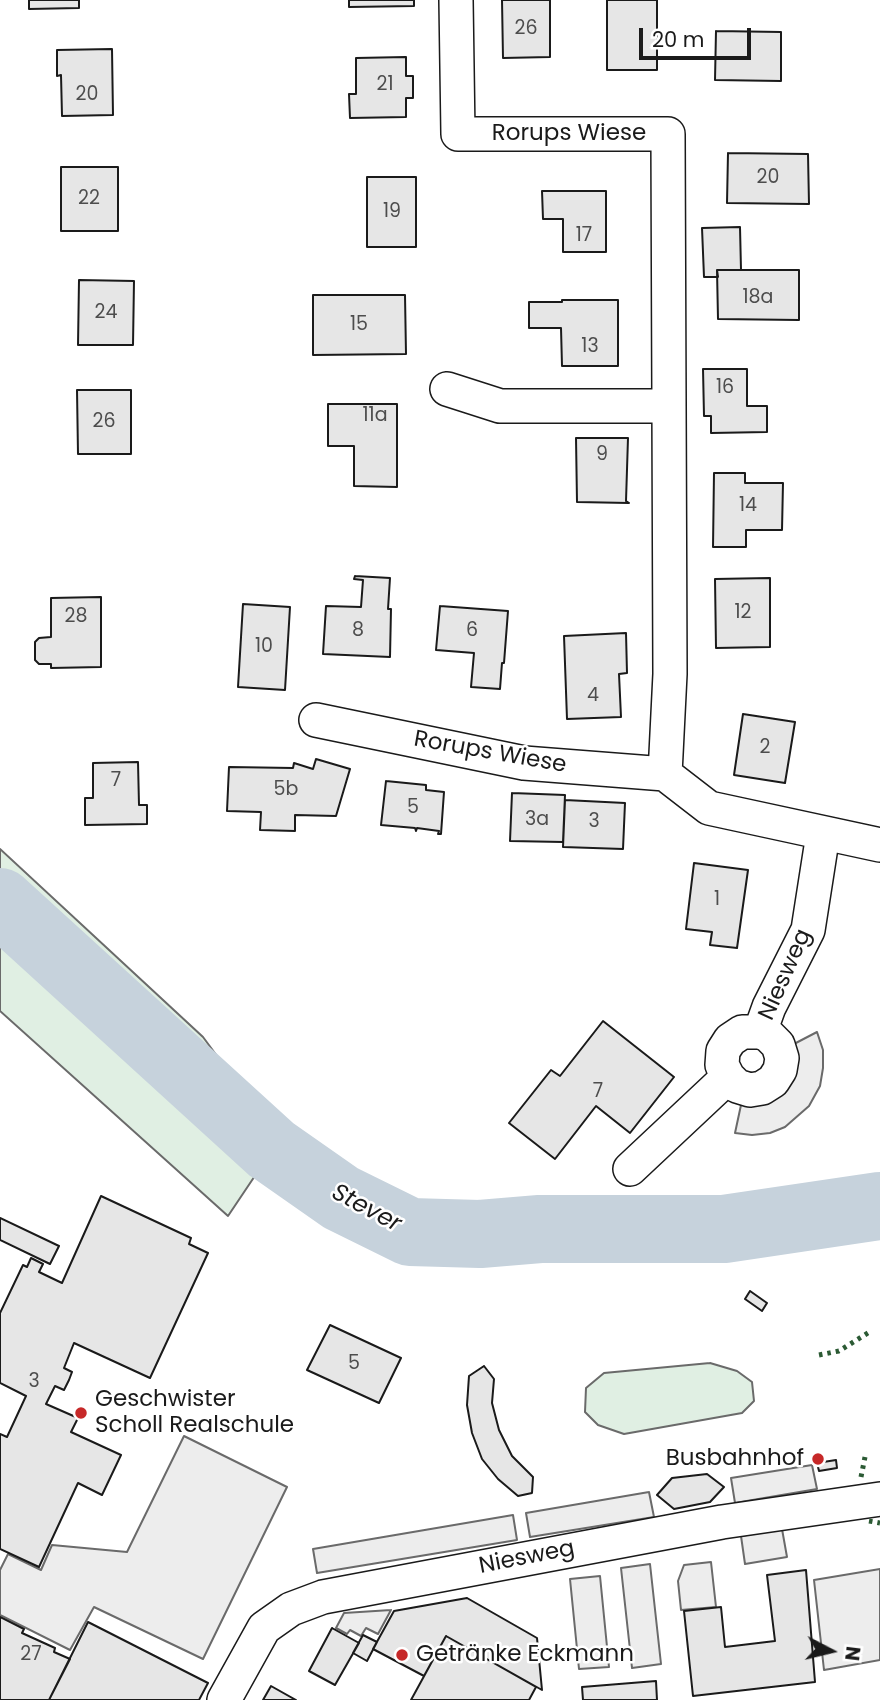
<!DOCTYPE html>
<html>
<head>
<meta charset="utf-8">
<style>
	body { margin:0 }
	#map { position:relative; width:880px; height:1700px; overflow:hidden; background:#fff; font-family:Poppins,sans-serif }
	canvas { display:block }
	.north { position:absolute; left:796px; top:1616px; width:70px; height:70px; -webkit-text-stroke:5px #fff; paint-order:stroke; rotate:97deg; font-size:19px; font-weight:700; line-height:28px; text-align:center; color:#1a1a1a }
	.north::after { content:''; display:block; margin:auto; width:24px; height:32px; background:#1a1a1a; clip-path:polygon(50% 0,100% 100%,50% 72%,0 100%) }
	.scale { position:absolute; left:639px; top:28px; width:112px; height:32px; box-sizing:border-box; border:4px solid #1a1a1a; border-top:0; padding-left:9px; font-size:21px; line-height:24px; white-space:nowrap; color:#1a1a1a; -webkit-text-stroke:5px #fff; paint-order:stroke }
</style>
</head>
<body>
<div id="map">
<canvas width="880" height="1700"></canvas>
<div class="north">N</div>
<div class="scale">20 m</div>
</div>
<script>
const context = document.querySelector('canvas').getContext('2d');
context.lineJoin = 'round';
function paint(path, color) { context.fillStyle = color; context.fill(path, 'evenodd'); }
const shape = rows => new Path2D(rows.map(r => 'M' + r).join(''));
function stroke(path, color, width, dash) { context.strokeStyle = color; context.lineWidth = width; context.lineCap = dash ? 'butt' : 'round'; context.setLineDash(dash || []); context.stroke(path); }
function label(font, color, halo, rows, align = 'center') {
  context.font = font + ' Poppins,sans-serif'; context.lineWidth = 5; context.setLineDash([]); context.textBaseline = 'middle'; context.strokeStyle = halo; context.fillStyle = color; for (const [text, x, y, turn = 0] of rows) {
    context.save(); context.translate(x, y); context.rotate((+turn || 0) * Math.PI / 180); context.textAlign = isNaN(turn) ? turn : align; if (halo) context.strokeText(text, 0, 0); context.fillText(text, 0, 0); context.restore();
  }
}
const green = shape([
	[0,849,203,1037,279,1140,228,1216,0,1011,0,849],
	[710,1363,737,1371,752,1382,754,1401,742,1413,624,1434,598,1425,585,1412,586,1388,604,1373,710,1363]
]);
paint(green, '#e0efe3');
stroke(green, '#6a6a6a', 2);
const parking = shape([
	[817,1032,823,1050,823,1068,820,1086,809,1106,785,1127,770,1133,752,1135,735,1133,741,1105,792,1045,817,1032],
	[184,1436,287,1487,203,1659,94,1607,70,1650,0,1615,0,1570,8,1554,41,1570,52,1545,127,1552,184,1436],
	[812,1465,817,1489,735,1503,731,1478,812,1465],
	[649,1492,654,1517,530,1537,526,1513,649,1492],
	[513,1515,517,1540,317,1573,313,1549,513,1515],
	[782,1529,787,1557,745,1564,741,1536,782,1529],
	[711,1562,716,1607,681,1610,678,1581,684,1565,711,1562],
	[650,1564,661,1664,632,1668,621,1568,650,1564],
	[880,1569,880,1660,824,1670,814,1580,880,1569],
	[600,1576,609,1667,579,1669,570,1579,600,1576],
	[391,1610,378,1634,366,1628,361,1636,350,1630,347,1634,336,1628,344,1613,391,1610]
]);
paint(parking, '#ededed');
stroke(parking, '#6a6a6a', 2);
stroke(shape([
	[0,902,271,1149,341,1198,410,1232,480,1234,540,1229,724,1229,880,1206]
]), '#c6d2dc', 68);
const building = shape([
	[29,0,79,0,79,8,29,9,29,0],
	[349,0,414,0,414,6,349,7,349,0],
	[502,0,550,0,550,57,503,58,502,0],
	[607,0,657,0,657,70,607,70,607,0],
	[716,31,781,32,781,81,715,80,716,31],
	[112,49,113,115,62,116,61,75,57,76,57,50,112,49],
	[406,57,406,76,413,76,413,98,406,98,406,117,350,118,349,94,356,94,356,58,406,57],
	[728,153,808,154,809,204,727,203,728,153],
	[61,167,118,167,118,231,61,231,61,167],
	[367,177,416,177,416,247,367,247,367,177],
	[542,191,606,191,606,252,563,252,563,219,543,219,542,191],
	[740,227,741,270,717,270,718,277,704,277,702,228,740,227],
	[717,270,799,270,799,320,718,319,717,270],
	[79,280,134,281,133,345,78,345,79,280],
	[313,295,405,295,406,354,313,355,313,295],
	[562,300,618,300,618,366,562,366,561,328,529,328,529,302,562,302,562,300],
	[703,369,747,369,747,406,767,406,767,432,711,433,711,416,704,416,703,369],
	[77,390,131,390,131,454,78,454,77,390],
	[328,404,397,404,397,487,354,486,354,446,328,446,328,404],
	[576,438,628,438,626,501,629,503,577,502,576,438],
	[714,473,745,473,745,483,783,483,782,530,746,530,746,547,713,547,714,473],
	[355,576,390,578,388,609,391,609,390,657,323,654,326,606,361,607,363,580,354,579,355,576],
	[770,578,770,647,716,648,715,579,770,578],
	[101,597,101,667,51,668,51,664,39,664,35,660,35,642,39,638,51,637,51,598,101,597],
	[243,604,290,607,285,690,238,687,243,604],
	[440,606,508,611,504,663,502,663,500,689,471,687,474,653,436,650,440,606],
	[626,633,627,673,619,674,621,717,567,719,564,636,626,633],
	[743,714,795,722,785,783,734,775,743,714],
	[316,759,350,769,336,816,295,815,295,831,260,830,261,812,227,811,229,767,293,768,294,763,313,769,316,759],
	[138,762,139,805,147,805,147,824,85,825,85,798,93,798,93,763,138,762],
	[386,781,426,785,426,790,444,792,441,834,438,834,439,831,417,828,416,831,415,828,381,825,386,781],
	[512,793,565,795,563,842,510,841,512,793],
	[565,800,625,803,623,849,563,847,565,800],
	[694,863,748,870,737,948,710,945,712,932,686,929,694,863],
	[603,1021,674,1077,630,1133,596,1106,555,1159,509,1123,551,1070,560,1076,603,1021],
	[101,1196,191,1238,189,1244,208,1253,150,1378,74,1343,64,1368,72,1372,69,1380,64,1390,55,1386,46,1404,78,1418,71,1432,121,1455,102,1495,78,1483,39,1567,0,1549,0,1434,7,1437,26,1396,0,1383,0,1313,23,1265,27,1267,31,1258,43,1264,39,1272,62,1283,101,1196],
	[0,1218,59,1246,50,1264,0,1240,0,1218],
	[750,1291,767,1303,762,1311,745,1299,750,1291],
	[330,1325,401,1358,379,1403,307,1370,330,1325],
	[484,1366,494,1379,492,1403,499,1430,512,1456,533,1477,532,1493,518,1496,498,1479,482,1459,472,1433,467,1405,469,1376,484,1366],
	[836,1460,837,1468,819,1471,817,1463,836,1460],
	[707,1474,724,1487,710,1502,674,1509,657,1495,672,1478,707,1474],
	[806,1570,815,1682,693,1696,684,1611,721,1607,725,1647,775,1641,767,1575,806,1570],
	[467,1598,537,1638,542,1690,446,1636,424,1676,373,1649,394,1611,467,1598],
	[0,1617,24,1629,22,1633,55,1648,54,1652,70,1659,49,1700,0,1700,0,1617],
	[88,1622,208,1683,199,1700,49,1700,88,1622],
	[332,1628,359,1643,335,1685,309,1671,332,1628],
	[363,1635,377,1642,367,1661,353,1653,363,1635],
	[446,1636,536,1687,529,1700,411,1700,446,1636],
	[656,1681,657,1700,583,1700,582,1687,656,1681],
	[271,1686,296,1700,263,1700,271,1686]
]);
paint(building, '#e6e6e6');
stroke(building, '#1a1a1a', 2);
const street = shape([
	[456,0,458,134,668,134,670,674,665,774],
	[447,389,500,406,668,406],
	[316,720,524,763,665,774,709,808,880,845],
	[728,1077,737,1086,750,1090,762,1088,773,1081,780,1070,782,1058,778,1045,768,1035,760,1032],
	[630,1169,728,1077,722,1065,723,1051,730,1040,742,1032,760,1032,769,1007,808,930,823,834],
	[224,1700,264,1628,291,1609,323,1597,722,1522,880,1499]
]);
stroke(street, '#1a1a1a', 36);
stroke(street, '#fff', 33);
stroke(shape([
	[819,1355,839,1351,871,1331],
	[861,1477,865,1457],
	[869,1521,880,1523]
]), '#2b5a34', 5, [3.5, 5]);
for (const [x, y, r, color] of [
	[81,1413,7,"#c62828"],
	[818,1459,7,"#c62828"],
	[402,1655,7,"#c62828"]
]) { const dot = new Path2D(); dot.arc(x, y, r, 0, 2 * Math.PI); context.fillStyle = color; context.fill(dot); stroke(dot, '#fff', 2.5); }
label('19px', '#4d4d4d', null, [
	["26",526,29],
	["21",385,85],
	["20",87,95],
	["20",768,178],
	["22",89,199],
	["19",392,212],
	["17",584,236],
	["18a",758,298],
	["24",106,313],
	["15",359,325],
	["13",590,347],
	["16",725,388],
	["11a",375,416],
	["26",104,422],
	["9",602,455],
	["14",748,506],
	["12",743,613],
	["28",76,617],
	["8",358,631],
	["6",472,631],
	["10",264,647],
	["4",593,696],
	["2",765,748],
	["7",116,781],
	["5b",286,790],
	["5",413,808],
	["3a",537,820],
	["3",594,822],
	["1",717,900],
	["7",598,1092],
	["5",354,1364],
	["3",34,1382],
	["27",31,1655]
]);
label('23px', '#1a1a1a', '#fff', [
	["Rorups Wiese",569,134],
	["Rorups Wiese",490,753,10],
	["Niesweg",786,975,-66],
	["Niesweg",527,1558,-11]
]);
label('23px', '#1a1a1a', '#fff', [
	["Geschwister",95,1400],
	["Scholl Realschule",95,1426],
	["Busbahnhof",804,1459,"right"],
	["Getränke Eckmann",416,1655]
], 'left');
label('italic 24px', '#1a1a1a', '#fff', [
	["Stever",366,1209,28]
]);
</script>
</body>
</html>
